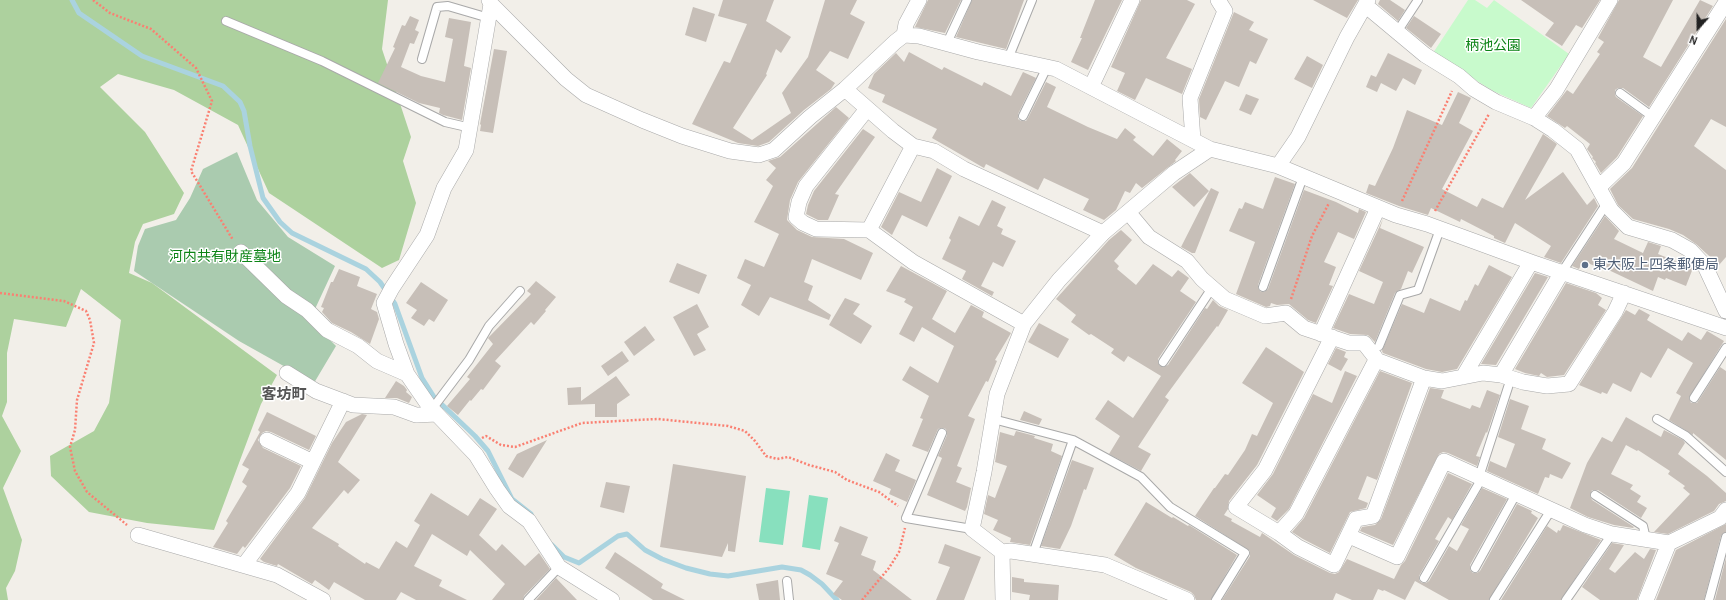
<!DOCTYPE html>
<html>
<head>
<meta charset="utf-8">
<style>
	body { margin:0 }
	#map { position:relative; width:1726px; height:600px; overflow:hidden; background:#f2efe9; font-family:Karla,sans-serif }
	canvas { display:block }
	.north { position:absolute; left:1678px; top:8px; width:40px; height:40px; -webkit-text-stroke:3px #fff; paint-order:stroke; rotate:201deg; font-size:11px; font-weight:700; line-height:16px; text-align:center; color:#222 }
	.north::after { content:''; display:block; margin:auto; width:14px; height:18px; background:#222; clip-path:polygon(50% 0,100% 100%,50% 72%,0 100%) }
</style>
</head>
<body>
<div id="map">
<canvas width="1726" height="600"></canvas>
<div class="north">N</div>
</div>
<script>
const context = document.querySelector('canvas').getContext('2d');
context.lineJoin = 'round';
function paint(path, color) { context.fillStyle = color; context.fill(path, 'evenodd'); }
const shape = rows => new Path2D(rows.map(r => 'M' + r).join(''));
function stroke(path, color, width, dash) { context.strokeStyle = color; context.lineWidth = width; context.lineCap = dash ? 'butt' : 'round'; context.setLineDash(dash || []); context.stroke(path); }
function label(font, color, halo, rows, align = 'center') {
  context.font = font + ' Karla,"Noto Sans JP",sans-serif'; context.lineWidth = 3; context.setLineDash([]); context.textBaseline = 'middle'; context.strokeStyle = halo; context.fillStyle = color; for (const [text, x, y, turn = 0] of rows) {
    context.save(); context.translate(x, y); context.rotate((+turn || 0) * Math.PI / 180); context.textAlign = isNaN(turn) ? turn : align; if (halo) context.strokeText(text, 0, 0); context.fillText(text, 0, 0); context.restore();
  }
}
paint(shape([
	[0,0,388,0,382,49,411,137,403,161,416,203,399,260,382,268,269,193,238,125,174,90,118,74,100,87,145,132,184,193,174,214,143,224,135,242,129,273,152,283,277,375,261,404,214,530,147,523,89,512,51,476,50,456,94,431,109,403,121,320,81,289,66,327,14,319,7,353,7,402,2,416,21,451,3,488,22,540,15,571,6,588,8,600,0,600]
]), '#add19e');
paint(shape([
	[237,152,257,200,288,237,335,266,315,309,312,322,336,346,314,383,239,341,134,271,138,246,145,229,176,220,190,198,203,169]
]), '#aacbaf');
paint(shape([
	[1468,0,1475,0,1487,8,1494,0,1569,54,1531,108,1493,91,1433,53]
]), '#c8facc');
paint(shape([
	[766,488,790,491,783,545,759,542],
	[809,495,828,498,820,550,802,547]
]), '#88e0be');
stroke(shape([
	[72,0,79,13,142,56,223,86,240,102,244,111,250,146,263,198,280,222,292,233,366,269,380,282,395,304,422,378,434,397,475,436,488,451,512,499,531,514],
	[552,545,564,557,579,563,618,536,627,534,645,550,662,559,686,568,710,574,728,576,782,567,801,570,810,575,822,584,837,600]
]), '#aad3df', 5);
paint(shape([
	[723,0,774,0,766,21,791,37,781,53,776,49,766,74,767,75,733,128,752,140,791,113,782,93,808,57,825,0,857,0,850,14,865,22,848,59,830,51,816,70,835,83,831,89,804,110,769,142,758,146,738,143,692,124,724,61,730,63,747,24,718,16],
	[928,0,961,0,945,33,915,27],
	[972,0,1024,0,1006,49,956,37],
	[1095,0,1122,0,1088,70,1071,62,1082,38,1080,38],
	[1141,0,1187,0,1195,4,1166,58,1192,69,1182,94,1146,78,1135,100,1117,91,1125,73,1111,67],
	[1313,0,1358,0,1347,18],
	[1380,0,1390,0,1405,10,1398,21,1378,4],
	[1521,0,1600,0,1582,28,1576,25,1562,46,1545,35,1554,23],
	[1619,0,1673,0,1643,57,1661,67,1700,0,1713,6,1649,107,1623,88,1618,88,1615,90,1615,95,1616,97,1643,116,1617,157,1601,173,1595,163,1596,162,1592,158,1593,157,1587,149,1590,144,1567,126,1565,128,1547,116,1567,90,1573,94,1600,54,1597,52,1604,42,1598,38],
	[693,7,715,14,706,42,685,35],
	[1234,12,1254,22,1249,30,1268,39,1256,64,1250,61,1239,87,1225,81,1206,120,1200,117,1199,99],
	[410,16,419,20,415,30,419,32,414,44,410,43,401,67,421,76,445,82,453,39,445,37,449,18,471,22,464,66,471,68,462,120,443,115,439,113,440,108,419,103,378,83,395,48,393,47,402,25,405,26],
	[1414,16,1441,34,1431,48,1406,28],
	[1726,19,1726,127,1711,119,1694,146,1726,170,1726,257,1719,265,1696,244,1683,235,1669,229,1633,219,1618,205,1610,189,1632,168],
	[494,49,507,51,493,133,480,131,481,125,480,124],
	[909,52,942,70,944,67,982,86,984,82,1011,96,1023,72,1034,77,1036,78,1018,114,1018,119,1021,121,1026,121,1028,118,1046,82,1056,87,1047,107,1088,127,1117,139,1125,128,1136,137,1133,140,1153,156,1167,139,1182,151,1175,160,1176,161,1142,188,1136,183,1130,193,1125,191,1116,210,1104,220,1083,210,1089,199,1044,178,1038,190,986,164,984,168,932,138,937,129,882,102,885,95,868,88,874,74,896,53,904,62],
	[1388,53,1422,70,1415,85,1403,78,1396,91,1381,83,1377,92,1366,87,1371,75,1376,77],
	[1307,56,1323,65,1312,88,1294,79],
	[1458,92,1471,98,1459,123,1473,131,1442,189,1477,207,1482,198,1503,208,1543,134,1557,144,1525,200,1563,172,1587,205,1594,198,1598,206,1561,263,1544,257,1551,246,1515,223,1505,243,1494,238,1494,236,1461,219,1460,222,1431,208,1428,215,1399,206,1366,193,1369,184,1375,186,1393,148,1407,110,1442,125],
	[1246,94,1259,99,1251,115,1239,110],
	[836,107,849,118,798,182,790,200,787,220,797,230,812,237,844,239,873,253,861,280,812,259,804,282,813,286,808,300,831,315,829,320,770,297,759,316,741,305,751,285,737,278,745,259,764,267,779,234,754,222,773,186,766,180,776,168,768,161,780,157],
	[863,129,875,137,835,194,839,195,828,220,818,220,806,214,808,205,814,191],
	[937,168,952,176,927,227,902,215,892,235,881,227,899,192,921,202],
	[1190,173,1209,191,1194,207,1172,187],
	[1275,177,1295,184,1258,285,1258,288,1261,292,1264,292,1268,289,1304,190,1336,202,1358,213,1359,209,1366,212,1354,239,1338,232,1324,262,1336,267,1329,285,1333,286,1316,323,1308,320,1289,304,1277,305,1271,303,1270,306,1266,307,1236,294,1255,242,1229,231,1239,208,1242,209,1245,202,1263,209],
	[1211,188,1219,192,1195,253,1192,253,1181,247],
	[992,200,1006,207,997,226,1003,229,1001,234,1016,241,1003,267,993,262,981,286,994,292,992,296,962,279,966,271,942,259,951,240,949,238,959,216,979,226],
	[1605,216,1619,231,1614,239,1643,253,1648,242,1661,246,1658,254,1693,268,1686,286,1666,278,1665,280,1658,277,1653,291,1598,265,1597,267,1583,261,1579,269,1572,266],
	[1383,219,1380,228,1424,247,1412,273,1408,271,1401,289,1395,293,1375,342,1368,335,1350,334,1333,328,1349,294,1374,304,1383,282,1359,271],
	[1121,230,1132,240,1114,261,1119,266,1117,269,1136,285,1153,264,1172,277,1178,270,1189,278,1180,291,1196,302,1158,359,1158,362,1160,366,1163,367,1168,365,1205,308,1207,309,1213,300,1219,306,1228,310,1218,327,1217,326,1165,397,1169,400,1138,447,1151,454,1141,471,1109,454,1120,436,1095,419,1108,400,1133,418,1161,376,1128,356,1124,362,1111,353,1114,349,1091,334,1089,335,1071,322,1076,315,1056,299,1109,240],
	[677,263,707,275,699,294,669,282],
	[1489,265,1512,277,1457,369,1442,372,1426,369,1383,353,1382,351,1402,304,1424,313,1430,298,1460,311,1465,300,1467,301,1475,284,1478,286],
	[901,266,947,291,932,319,955,333,971,305,984,312,982,317,1011,333,995,360,997,361,988,382,986,381,968,416,975,419,957,466,962,468,956,482,971,488,967,507,965,511,927,495,942,458,938,456,947,435,946,429,942,428,938,429,928,452,912,446,923,419,920,418,929,396,902,380,910,366,938,383,954,346,922,327,914,342,899,334,913,307,904,302,906,299,886,291],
	[339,269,360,277,357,286,377,294,371,309,377,312,379,319,370,344,351,332,332,323,322,312,324,308,321,307,331,282,333,282],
	[1535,273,1548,277,1496,365,1481,364],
	[536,281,556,297,545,310,546,311,534,325,531,322,495,361,501,366,483,390,481,389,471,401,470,400,458,415,447,406,470,379,467,377,493,344,488,338,531,294,527,291],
	[421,282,448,300,434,322,429,319,424,326,411,318,417,310,406,303],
	[1566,283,1596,293,1602,298,1598,305,1606,310,1564,375,1547,377,1541,373,1539,376,1525,373,1515,369],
	[845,298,860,304,853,314,872,326,861,344,829,325],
	[697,304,709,327,697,334,706,350,694,356,673,317],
	[1639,309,1650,315,1647,320,1682,341,1688,332,1701,340,1707,331,1724,341,1689,398,1691,403,1697,403,1720,367,1726,371,1726,460,1693,433,1693,435,1669,420,1681,396,1676,393,1693,363,1668,348,1651,378,1641,372,1631,392,1613,383,1607,394,1602,392,1601,394,1579,385,1626,310,1635,315],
	[1039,323,1069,339,1058,358,1028,342],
	[645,326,655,340,634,356,624,342],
	[1266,347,1304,372,1257,465,1229,501,1228,509,1224,515,1232,519,1231,521,1260,537,1262,533,1294,555,1330,573,1335,574,1339,572,1347,559,1394,579,1401,565,1405,561,1448,473,1472,484,1452,520,1448,517,1435,539,1439,541,1419,576,1419,580,1422,583,1426,583,1429,581,1449,546,1457,551,1469,529,1461,525,1482,488,1507,499,1470,565,1470,570,1473,573,1477,573,1480,571,1517,504,1532,511,1531,513,1538,518,1489,600,1449,600,1415,581,1405,600,1384,590,1383,591,1378,589,1373,600,1352,600,1336,593,1333,600,1222,600,1250,556,1250,551,1195,516,1214,488,1215,488,1225,474,1228,475,1245,450,1252,434,1257,436,1273,403,1242,383],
	[1336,348,1346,352,1344,357,1348,359,1341,371,1328,364],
	[622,351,629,361,608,376,601,366],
	[1345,371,1357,376,1289,509,1277,521,1271,517,1276,508,1257,495,1273,474,1313,394,1332,403],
	[1380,371,1412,383,1377,480,1367,476,1358,499,1368,503,1366,508,1350,512,1330,553,1303,539,1292,532,1304,518],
	[616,376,630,395,617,404,617,417,595,417,595,404,568,405,567,388,581,387,581,401],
	[396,381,404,386,407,390,406,392,412,397,409,403,397,398,385,398],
	[1430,388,1444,390,1441,398,1470,409,1472,405,1480,408,1487,390,1500,395,1487,433,1486,432,1476,456,1480,457,1477,466,1448,453,1443,452,1439,454,1393,545,1360,531,1362,527,1375,525,1381,519],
	[1510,399,1529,406,1521,429,1546,439,1542,449,1571,463,1562,479,1550,474,1549,478,1545,477,1538,494,1487,471,1490,461,1506,468,1515,444,1498,437],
	[1024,411,1042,419,1039,425,1020,420],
	[267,412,316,436,309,450,271,432,266,431,262,433,258,440,263,448,301,466,290,488,245,548,243,546,237,554,213,547,228,523,226,521,247,486,242,482,249,469,242,465,260,432,258,430],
	[362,414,367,415,338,462,360,480,348,494,344,490,312,528,339,544,338,546,365,564,366,562,379,569,396,541,407,548,420,525,414,521,431,493,468,516,480,498,497,509,479,535,496,551,502,544,525,566,539,553,550,569,524,596,523,600,492,600,505,584,470,550,467,556,432,534,414,566,442,580,439,586,467,600,416,600,401,592,396,600,365,600,334,582,329,590,315,580,312,584,278,564,277,566,264,562,260,559,305,498,332,443,346,422],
	[1626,417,1661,437,1664,430,1683,440,1685,443,1678,454,1707,476,1726,493,1726,501,1719,504,1714,511,1668,534,1654,532,1690,494,1683,488,1685,486,1668,474,1670,471,1638,450,1637,451,1626,445,1611,474,1633,485,1630,489,1641,496,1637,502,1647,508,1641,518,1598,490,1592,490,1590,495,1592,500,1634,527,1633,528,1614,525,1588,517,1570,508,1587,463,1602,437,1612,442],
	[1016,431,1035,436,1034,438,1053,444,1051,451,1062,456,1030,545,1010,542,1011,538,993,530,998,520,984,514,988,495,995,498,1007,466,995,462,1000,432,1014,436],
	[547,440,523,478,508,469,517,454],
	[886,453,900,460,895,471,916,480,907,502,889,494,891,489,873,481],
	[1072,460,1094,468,1086,490,1084,489,1071,526,1060,549,1041,546],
	[673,464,746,476,735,552,728,551,728,543,722,557,660,547],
	[606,482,630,486,624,513,600,507],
	[1146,502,1172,518,1173,517,1188,526,1189,525,1237,555,1211,600,1196,600,1194,595,1191,592,1136,568,1114,555],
	[1726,524,1726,532,1721,536,1704,600,1656,600,1676,550],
	[1563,525,1601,540,1561,600,1501,600,1547,526,1557,533,1558,530,1560,531],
	[840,526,868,537,861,555,876,561,873,570,912,600,842,600,833,594,843,581,826,574,839,543,834,541],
	[1612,543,1624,545,1609,569,1615,573,1635,552,1644,559,1650,549,1656,550,1637,600,1600,600,1582,587],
	[945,544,981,557,964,600,936,600,950,567,938,563],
	[615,552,663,584,661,588,685,600,653,600,605,568],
	[1726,558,1726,600,1715,600],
	[1012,577,1024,579,1024,582,1059,585,1058,600,1029,600,1030,595,1012,592],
	[556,578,577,600,536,600],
	[778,580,780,600,759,600,756,584]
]), '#c7bfb8');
const service = shape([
	[226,21,322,61,445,122,471,128],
	[1397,32,1418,0],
	[947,43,967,0],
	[422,59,437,7,448,6,489,18],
	[1008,59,1032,0],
	[1620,93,1653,117],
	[1023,116,1047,67],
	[1562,272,1607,203],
	[1263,287,1303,177],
	[1379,346,1400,295,1418,290,1440,229],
	[1163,362,1212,288],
	[1694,398,1726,348],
	[432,409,469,360,489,326,520,291],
	[993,419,1073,440,1141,477,1170,507,1245,553,1216,600],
	[1657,419,1686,436,1726,472],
	[942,433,906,518,972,529],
	[1479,477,1511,378],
	[1595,495,1643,526,1646,539],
	[1033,554,1073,440],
	[1475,568,1516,494],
	[1424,578,1482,478],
	[787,581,789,600],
	[528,600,559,567],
	[1494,600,1551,510],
	[1566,600,1612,534],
	[1709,600,1726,537]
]);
const minor = shape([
	[489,0,491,4,566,79,586,95,642,120,682,136,730,151,759,155,774,150,810,117,845,89,895,42,904,35,919,36,978,52,1056,69,1210,149,1278,166,1396,215,1427,224,1531,262,1726,328],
	[1365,5,1425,55,1459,76,1474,89,1496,102,1534,118,1553,130,1577,149,1611,210,1628,227,1672,240,1690,250,1705,266,1726,311],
	[904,35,906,24,919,0],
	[1091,87,1132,0],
	[845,89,893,131,913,146,934,151,964,169,1103,233],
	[867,109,806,186,799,202,796,217,803,223,816,229,869,230,913,146],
	[1534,118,1556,90,1610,0],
	[1193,140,1190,98,1225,11,1218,0],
	[1278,166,1298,137,1347,37,1368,0],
	[1599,187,1624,163,1726,2],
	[1128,212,1149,237,1187,261,1202,279,1225,299,1265,316,1286,313,1304,328,1349,343,1364,343,1375,357,1376,360,1296,514,1279,533],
	[869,230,913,262,1024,324],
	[241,252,286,296,307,310,327,330,358,346,377,361,407,374,429,406,476,455,497,489,509,506,529,521,559,567,612,600],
	[1321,334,1378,208],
	[1332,337,1265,470,1236,507,1279,533,1298,547,1334,565,1356,519,1373,516,1424,378],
	[1376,360,1424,378,1442,381,1483,373,1501,375,1523,382,1547,386,1569,384,1615,312,1624,293],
	[287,373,316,391,353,405,394,407,416,415,437,414],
	[407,374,396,344,384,303,392,288,427,235,444,188,466,150,491,4],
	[1501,375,1562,272],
	[1463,377,1531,262],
	[267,440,313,462],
	[138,535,277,575,323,600],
	[1349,536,1397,557,1444,461,1585,525,1612,534,1669,543,1720,518,1726,510],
	[1002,552,1003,600],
	[244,565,298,493,343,401],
	[1187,600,1105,565,1011,551,1002,552,972,529,984,472,997,394,1024,324,1059,280,1103,233,1174,173,1210,149],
	[1646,600,1669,543]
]);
stroke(service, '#a9a9a9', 10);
stroke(minor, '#a9a9a9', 16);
stroke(shape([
	[93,0,110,13,151,29,196,68,212,101,191,171,233,240],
	[1402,201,1452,91],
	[1435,211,1489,114],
	[0,293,64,301,86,311,90,320,94,343,77,400,75,430,70,447,75,471,87,492,127,525],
	[1291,299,1312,236,1329,203],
	[482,438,486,436,501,445,515,447,582,423,636,420,658,419,728,426,745,431,755,441,766,456,777,459,788,457,809,465,835,472,847,480,879,492,898,506],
	[862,600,889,568,899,552,905,528]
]), '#fa8072', 2.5, [2, 2]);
stroke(service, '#fff', 8);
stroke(minor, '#fff', 15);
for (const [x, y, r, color] of [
	[1585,265,4,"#5c6f8a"]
]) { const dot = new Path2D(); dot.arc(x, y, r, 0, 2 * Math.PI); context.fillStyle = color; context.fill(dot); stroke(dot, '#fff', 1.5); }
label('14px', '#0c8416', '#fff', [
	["柄池公園",1493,46],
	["河内共有財産墓地",225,257]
]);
label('14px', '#4e5e75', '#fff', [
	["東大阪上四条郵便局",1593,265]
], 'left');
label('bold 15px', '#555', '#fff', [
	["客坊町",284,395]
]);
</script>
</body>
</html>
